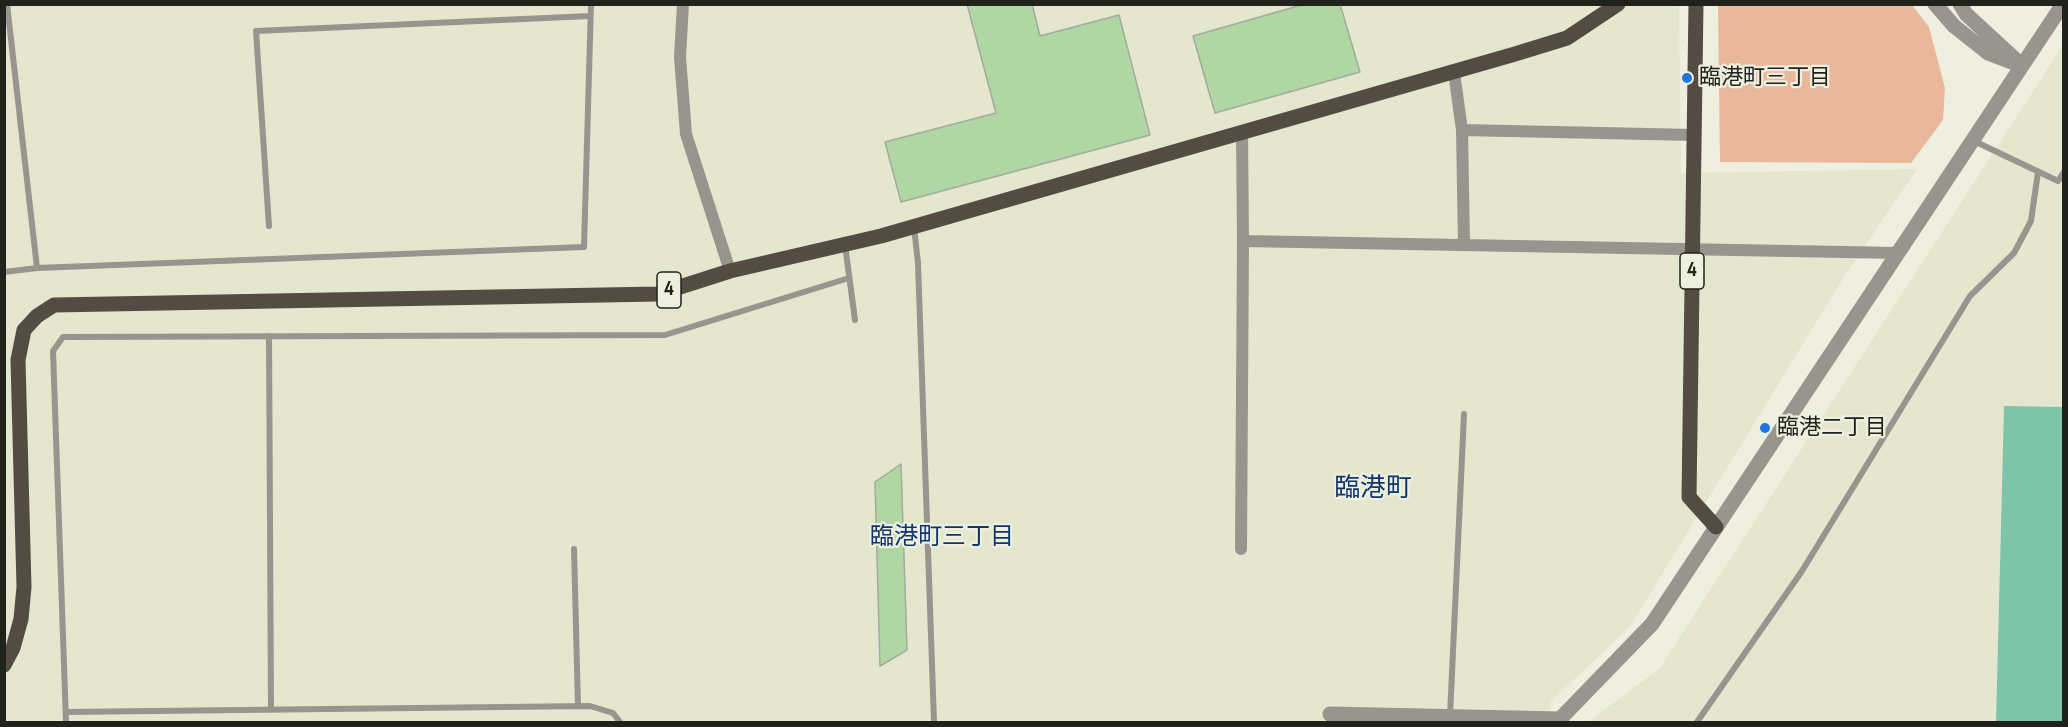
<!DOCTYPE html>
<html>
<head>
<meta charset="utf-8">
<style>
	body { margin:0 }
	#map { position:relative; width:2068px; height:727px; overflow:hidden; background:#eeefdf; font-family:"Sofia Sans Condensed",sans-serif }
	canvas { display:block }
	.frame { position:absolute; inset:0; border:6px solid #21221c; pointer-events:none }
</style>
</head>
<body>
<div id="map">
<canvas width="2068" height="727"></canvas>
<div class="frame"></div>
</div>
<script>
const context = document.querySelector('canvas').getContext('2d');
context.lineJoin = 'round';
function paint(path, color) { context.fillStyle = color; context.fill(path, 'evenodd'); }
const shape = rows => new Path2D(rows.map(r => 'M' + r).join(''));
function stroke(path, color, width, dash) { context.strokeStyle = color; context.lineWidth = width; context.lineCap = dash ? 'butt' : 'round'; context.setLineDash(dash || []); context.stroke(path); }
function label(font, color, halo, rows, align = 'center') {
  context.font = font + ' "Sofia Sans Condensed","Noto Sans JP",sans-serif'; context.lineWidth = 4.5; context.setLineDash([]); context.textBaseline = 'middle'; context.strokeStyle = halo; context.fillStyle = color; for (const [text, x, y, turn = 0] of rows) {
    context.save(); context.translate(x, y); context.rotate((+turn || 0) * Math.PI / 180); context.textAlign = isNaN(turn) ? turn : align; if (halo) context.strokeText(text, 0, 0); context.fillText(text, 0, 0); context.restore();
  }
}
paint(shape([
	[4,5,1679,5,1681,173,1917,169,1844,277,1629,628,1551,701,1550,722,5,722],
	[2063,45,2063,408,2004,407,1996,722,1588,722,1659,669]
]), '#e5e6ce');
paint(shape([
	[1718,5,1912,5,1929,27,1945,88,1943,120,1911,163,1720,162]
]), '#e9b79c');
paint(shape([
	[2004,406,2063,407,2063,722,1996,722]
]), '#7dc4a8');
const building = shape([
	[967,4,1032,4,1040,36,1119,15,1150,135,901,202,885,142,996,113,967,4],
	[1305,4,1340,4,1360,72,1215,113,1193,36,1305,4],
	[901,464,907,650,880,666,875,482,901,464]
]);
paint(building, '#b0d7a3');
stroke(building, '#a1ab9e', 1.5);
stroke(shape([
	[7,4,37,268],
	[1974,141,2058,181,2064,172],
	[269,226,256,31,590,16],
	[914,227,918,263,934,722],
	[845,245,855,320],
	[4,272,37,268,584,247,591,4],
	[269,336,271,710],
	[574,549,578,706],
	[66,712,590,706,613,713,620,722],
	[1450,716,1464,414],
	[66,722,53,351,63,337,665,335,849,278],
	[1697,722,1802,571,1970,296,2014,253,2031,221,2038,172]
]), '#98948e', 6);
stroke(shape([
	[683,4,680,57,686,134,730,271],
	[1454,72,1462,130,1464,245],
	[1462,130,1694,135],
	[1242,131,1243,241],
	[1241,549,1243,241,1898,253]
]), '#98948e', 12);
stroke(shape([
	[1935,4,1954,26,1988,53,2022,66],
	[1960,4,1966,14,2017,61],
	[1330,714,1560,719,1652,624,2063,4]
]), '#98948e', 15);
stroke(shape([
	[1696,4,1689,497,1716,527],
	[4,665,13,648,21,619,24,587,18,360,24,330,37,316,54,305,658,294,730,271,881,236,1515,54,1567,38,1618,4]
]), '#524c42', 15);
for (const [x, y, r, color] of [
	[1687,78,6,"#1f76e0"],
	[1765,428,6,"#1f76e0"]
]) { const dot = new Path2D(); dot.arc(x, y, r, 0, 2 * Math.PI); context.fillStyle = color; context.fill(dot); stroke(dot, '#eeefdf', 2); }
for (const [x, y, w] of [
	[1692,271,24],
	[669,290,24]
]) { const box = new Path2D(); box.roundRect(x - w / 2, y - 18, w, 36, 4.5); context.fillStyle = '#eeefdf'; context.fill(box); stroke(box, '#21221c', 1.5); }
label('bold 21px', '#21221c', null, [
	["4",1692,271],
	["4",669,290]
]);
label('22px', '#21221c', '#eeefdf', [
	["臨港町三丁目",1699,78],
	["臨港二丁目",1777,428]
], 'left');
label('24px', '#0e366a', '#eeefdf', [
	["臨港町三丁目",942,538]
]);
label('26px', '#0e366a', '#eeefdf', [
	["臨港町",1373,489]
]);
</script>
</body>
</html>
